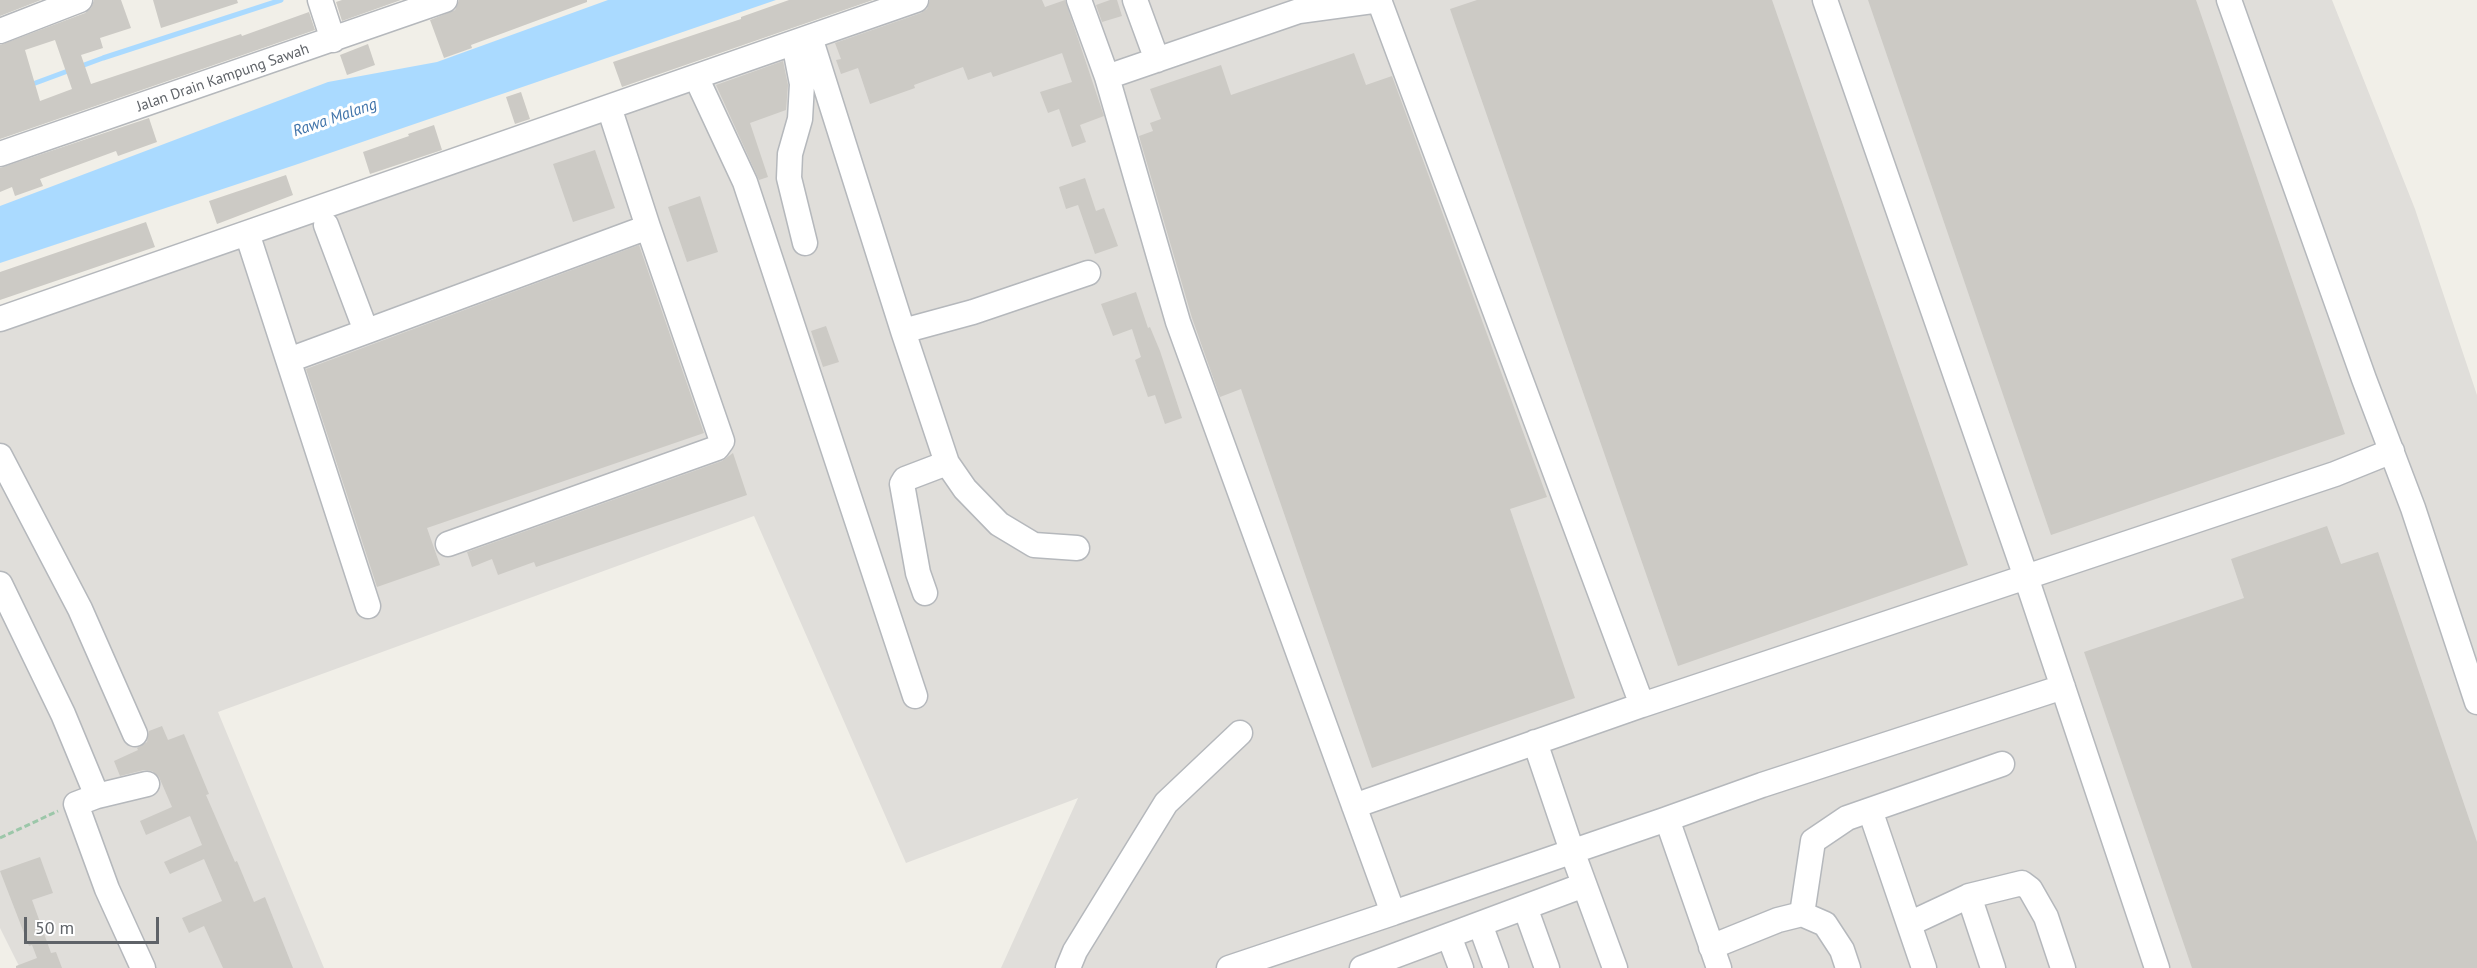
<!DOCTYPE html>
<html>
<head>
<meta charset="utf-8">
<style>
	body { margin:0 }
	#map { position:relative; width:2477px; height:968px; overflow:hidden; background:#f1efe8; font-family:"PT Sans",sans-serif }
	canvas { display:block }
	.scale { position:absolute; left:24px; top:917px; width:135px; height:27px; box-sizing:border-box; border:3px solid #5f6368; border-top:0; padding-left:8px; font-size:18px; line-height:21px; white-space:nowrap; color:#5f6368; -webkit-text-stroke:4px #fff; paint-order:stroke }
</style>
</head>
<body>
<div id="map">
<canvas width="2477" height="968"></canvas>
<div class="scale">50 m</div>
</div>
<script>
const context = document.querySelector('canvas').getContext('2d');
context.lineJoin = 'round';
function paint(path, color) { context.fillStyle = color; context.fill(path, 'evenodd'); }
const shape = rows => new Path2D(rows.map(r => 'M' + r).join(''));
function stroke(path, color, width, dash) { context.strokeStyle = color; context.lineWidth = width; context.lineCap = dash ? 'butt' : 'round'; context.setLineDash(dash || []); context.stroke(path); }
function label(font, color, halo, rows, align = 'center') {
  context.font = font + ' "PT Sans",sans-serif'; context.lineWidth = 6; context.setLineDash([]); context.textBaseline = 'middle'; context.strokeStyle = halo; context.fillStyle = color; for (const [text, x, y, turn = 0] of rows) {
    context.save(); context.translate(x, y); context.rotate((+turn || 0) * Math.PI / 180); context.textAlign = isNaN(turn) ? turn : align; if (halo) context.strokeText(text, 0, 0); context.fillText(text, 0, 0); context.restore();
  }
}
paint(shape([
	[897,0,2332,0,2415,209,2477,395,2477,968,1001,968,1078,798,906,863,754,516,218,712,324,968,20,968,0,928,0,316]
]), '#e0deda');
paint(shape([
	[608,0,776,0,295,165,0,263,0,206,328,82,437,62]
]), '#aadaff');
stroke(shape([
	[30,85,103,58,281,0]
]), '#aadaff', 5);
paint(shape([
	[0,0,41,0,0,16],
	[94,0,121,0,131,28,100,38,103,48,81,55,91,84,241,34,242,36,309,12,315,30,0,139,0,45,85,13,91,8],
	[55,40,72,89,40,101,25,50],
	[153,0,237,0,238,3,161,28],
	[342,0,401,0,342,21,336,2],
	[459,0,587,0,587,2,471,45,472,48,444,58,430,20,455,10],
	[789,0,873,0,622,87,613,62,741,19,741,17],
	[930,0,1042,0,1045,7,1065,0,1104,116,1080,125,1086,142,1072,147,1059,109,1048,113,1040,92,1072,82,1062,53,993,77,991,72,968,80,963,67,914,85,915,88,870,104,858,68,841,74,836,60,841,59,835,43,921,13,927,9],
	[1110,0,1117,0,1122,16,1102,22,1096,5],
	[1477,0,1772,0,1968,565,1678,666,1450,9],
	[1868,0,2196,0,2345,434,2051,535],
	[368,44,375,65,347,75,340,55],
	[1354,53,1366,85,1392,76,1547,497,1510,509,1575,698,1372,768,1241,389,1220,397,1192,318,1139,136,1153,131,1150,123,1161,119,1150,89,1221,65,1231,95],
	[783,61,788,85,786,110,750,123,768,177,759,180,716,85],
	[521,92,530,119,515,124,506,97],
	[149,118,157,142,118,156,116,151,40,179,43,186,15,196,12,187,0,192,0,168],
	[434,125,442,150,370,174,363,152,409,136,408,134],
	[595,150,615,208,573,222,553,164],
	[286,175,293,195,217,224,209,201],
	[1085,178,1096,211,1104,208,1118,246,1095,254,1078,205,1066,209,1059,187],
	[700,196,718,252,687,262,668,207],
	[146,222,155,247,0,300,0,272],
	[639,245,704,433,427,528,440,565,377,587,306,369],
	[1136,292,1148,328,1150,327,1160,351,1182,418,1165,424,1155,395,1148,397,1135,360,1141,357,1132,329,1113,336,1101,304],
	[826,326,839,362,823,367,811,331],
	[733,453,747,495,536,567,534,562,498,575,492,559,472,567,467,552,722,461],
	[2327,526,2341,564,2378,552,2477,842,2477,968,2192,968,2084,652,2244,598,2231,559],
	[162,726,168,740,184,734,209,794,206,795,235,862,237,861,254,902,265,897,293,968,223,968,204,926,189,933,182,918,222,901,204,859,170,874,164,862,202,845,190,816,146,835,140,821,172,807,159,777,152,771,144,770,120,776,114,761,138,750,137,748,147,742,149,731],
	[40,857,53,893,32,900,51,953,56,952,62,968,16,968,16,966,37,958,32,945,29,946,0,871]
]), '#cccac5');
const minor = shape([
	[320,0,333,40],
	[1079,0,1107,77,1178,322,1393,913,1667,819],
	[1135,0,1157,60],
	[1379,0,1642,705,2026,577,2157,968],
	[1825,0,2026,577,2335,474,2392,451],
	[2229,0,2364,379,2413,508,2477,702],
	[0,31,80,0],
	[810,37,903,331,973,312,1088,273],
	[794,43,802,84,800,119,790,154,789,178,805,243],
	[696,77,745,182,915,696],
	[1107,77,1299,11,1380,0],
	[0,154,445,0],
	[326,225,366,331],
	[247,233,368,606],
	[0,319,916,0],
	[903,331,947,463,965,489,999,524,1034,545,1077,548],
	[289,360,648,227],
	[0,456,80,609,135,734],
	[448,544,717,448,722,441,648,227,609,107],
	[0,584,63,714,97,796],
	[925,593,918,573,902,484,905,479,947,463],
	[1535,742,1572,851,1615,968],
	[1354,806,1642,705],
	[1870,810,1924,968],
	[1969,896,2022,883,2030,889,2046,917,2063,968],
	[1525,907,1547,968],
	[1802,914,1813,841,1847,818,2002,764],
	[1480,924,1496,968],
	[1909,924,1969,896,1993,968],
	[1449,936,1461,968],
	[1711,947,1778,920,1802,914,1825,924,1842,950,1848,968],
	[143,968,107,889,76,804,97,796,147,784],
	[1068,968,1075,951,1166,803,1240,733],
	[1229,968,1393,913],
	[1362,968,1584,885],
	[1719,968,1667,819,1762,785,2063,687]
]);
stroke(minor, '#b5b8bc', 27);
stroke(shape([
	[0,838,58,811]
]), '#9cc7a9', 3, [6, 3]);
stroke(minor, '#fff', 24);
label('15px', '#5f6368', '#fff', [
	["Jalan Drain Kampung Sawah",223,78,-19]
]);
label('italic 16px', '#4174aa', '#fff', [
	["Rawa Malang",335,118,-19]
]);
</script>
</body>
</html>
